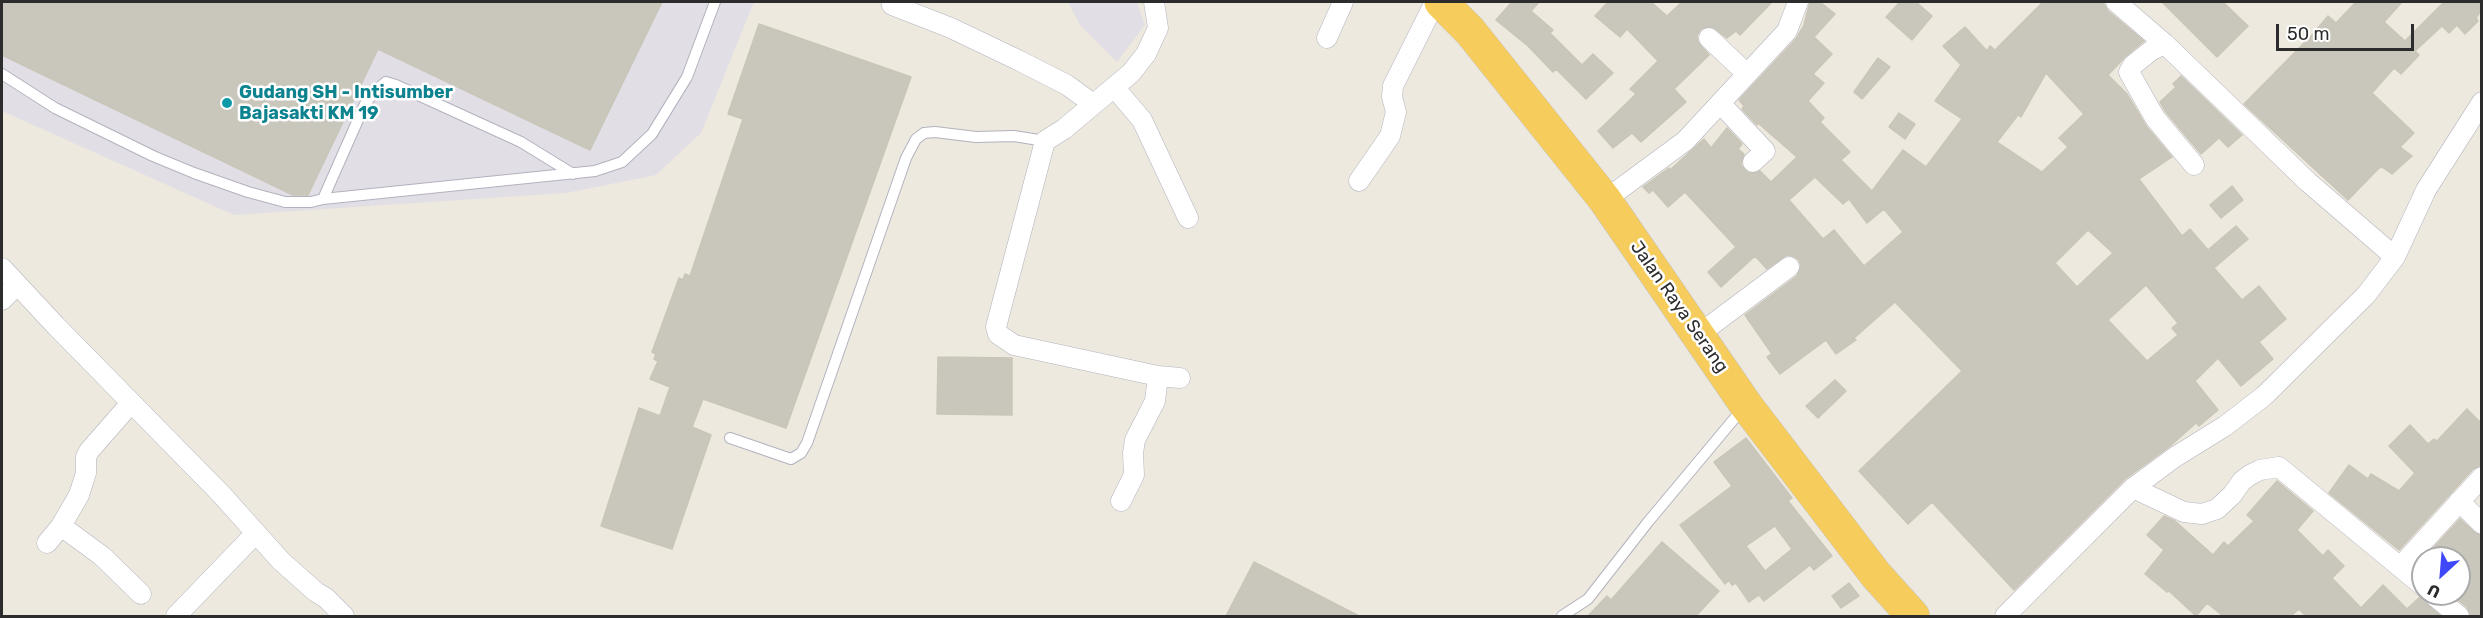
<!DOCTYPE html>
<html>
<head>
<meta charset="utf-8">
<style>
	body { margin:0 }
	#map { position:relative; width:2483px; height:618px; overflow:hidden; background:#ede9de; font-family:Rubik,sans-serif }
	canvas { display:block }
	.frame { position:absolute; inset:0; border:3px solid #2c2c2c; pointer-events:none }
	.north { position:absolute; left:2411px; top:546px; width:60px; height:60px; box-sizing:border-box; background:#fff; border:2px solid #ababab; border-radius:50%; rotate:206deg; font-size:16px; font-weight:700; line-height:24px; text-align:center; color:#2c2c2c }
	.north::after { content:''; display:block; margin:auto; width:21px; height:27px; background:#3f49f9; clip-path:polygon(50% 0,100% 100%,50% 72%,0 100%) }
	.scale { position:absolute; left:2276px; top:24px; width:138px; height:27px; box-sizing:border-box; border:3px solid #2c2c2c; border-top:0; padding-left:8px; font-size:18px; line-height:21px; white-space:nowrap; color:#2c2c2c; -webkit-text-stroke:4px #fff; paint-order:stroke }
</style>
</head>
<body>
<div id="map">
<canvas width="2483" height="618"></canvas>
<div class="frame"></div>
<div class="north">U</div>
<div class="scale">50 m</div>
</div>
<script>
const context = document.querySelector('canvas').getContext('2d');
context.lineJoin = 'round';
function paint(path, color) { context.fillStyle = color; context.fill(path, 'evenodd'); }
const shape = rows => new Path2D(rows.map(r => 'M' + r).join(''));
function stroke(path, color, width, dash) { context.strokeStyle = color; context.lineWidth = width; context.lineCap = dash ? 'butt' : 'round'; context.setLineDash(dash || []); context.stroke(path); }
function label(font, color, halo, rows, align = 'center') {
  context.font = font + ' Rubik,sans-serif'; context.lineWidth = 5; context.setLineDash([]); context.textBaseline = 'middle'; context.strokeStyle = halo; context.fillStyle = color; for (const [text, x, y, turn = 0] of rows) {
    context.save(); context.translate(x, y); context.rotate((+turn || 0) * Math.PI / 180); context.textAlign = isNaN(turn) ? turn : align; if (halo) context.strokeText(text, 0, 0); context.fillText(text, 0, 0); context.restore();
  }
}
paint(shape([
	[2,2,754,2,701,133,656,175,566,193,234,215,2,111],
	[1068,2,1137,2,1145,25,1117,62,1080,25]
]), '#e2dee6');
const building = shape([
	[5,2,662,2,590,150,378,49,308,195,293,195,2,55,2,9,5,2],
	[1512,2,1539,2,1531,11,1553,30,1550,33,1582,65,1593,54,1613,73,1586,99,1556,69,1553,72,1528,46,1496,20,1512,2],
	[1608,2,1651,2,1667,16,1682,2,1772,2,1740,35,1736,31,1727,38,1712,27,1701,29,1697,36,1698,42,1709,55,1674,89,1686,102,1641,142,1632,133,1613,148,1598,131,1636,94,1630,89,1658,61,1627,29,1620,37,1595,16,1608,2],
	[1810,2,1820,2,1835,14,1814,37,1832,54,1813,74,1824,83,1808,101,1824,118,1820,122,1850,152,1841,160,1872,191,1903,150,1926,167,1962,119,1935,101,1961,65,1943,46,1965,27,1987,51,1990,46,1995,50,2043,2,2103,2,2108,11,2144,41,2126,56,2108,75,2127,94,2146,126,2172,157,2139,179,2182,236,2190,229,2208,250,2236,226,2248,239,2214,268,2242,300,2259,286,2286,319,2259,342,2273,359,2241,386,2218,358,2195,381,2218,410,2199,426,2196,423,2169,447,2125,479,2014,590,1932,502,1908,524,1859,471,1962,371,1895,302,1854,338,1856,340,1836,354,1826,340,1780,374,1767,357,1772,354,1745,315,1797,276,1801,266,1799,260,1793,256,1787,255,1767,269,1755,256,1721,287,1708,272,1736,247,1685,192,1668,207,1653,190,1649,193,1643,187,1669,168,1670,170,1704,139,1711,148,1727,128,1742,144,1738,149,1744,154,1741,165,1749,173,1760,171,1771,182,1797,157,1758,123,1757,125,1742,109,1744,106,1739,100,1796,39,1804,25,1810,2],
	[2046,73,2084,114,2059,138,2068,147,2042,172,1997,142,2018,115,2021,117,2046,73],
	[1815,177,1843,204,1849,199,1867,223,1884,209,1903,232,1864,266,1834,230,1823,239,1789,200,1815,177],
	[2088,230,2113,253,2077,287,2055,263,2088,230],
	[2146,285,2178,323,2172,328,2178,335,2147,361,2108,320,2146,285],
	[1900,2,1916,2,1932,16,1912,40,1886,17,1900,2],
	[2162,2,2223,2,2248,26,2217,57,2162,2],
	[2356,2,2402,2,2384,22,2405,41,2444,2,2481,2,2481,10,2476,18,2478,21,2465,34,2457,25,2449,33,2442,26,2415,51,2419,55,2401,74,2394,68,2372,93,2414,133,2400,147,2412,156,2392,174,2382,167,2379,168,2348,200,2244,104,2312,35,2328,16,2336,23,2356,2],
	[759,24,911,77,786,428,703,399,692,427,711,435,672,549,601,526,639,408,660,416,670,387,650,379,658,361,654,359,656,354,652,352,679,278,683,280,685,274,690,276,743,119,728,114,759,24],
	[1878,58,1890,67,1862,99,1854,92,1878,58],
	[2181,76,2242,135,2228,147,2219,138,2201,154,2165,111,2160,102,2176,87,2173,84,2181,76],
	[1899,113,1915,124,1905,139,1889,127,1899,113],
	[2232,186,2243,200,2221,218,2210,205,2232,186],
	[938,357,1012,358,1012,415,937,414,938,357],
	[1835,380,1846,391,1818,418,1806,406,1835,380],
	[2467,409,2481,423,2481,465,2473,469,2399,550,2329,493,2349,465,2368,479,2371,474,2399,491,2415,473,2389,446,2410,425,2428,444,2434,439,2437,441,2467,409],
	[1746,438,1792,498,1788,501,1832,556,1814,570,1810,565,1764,601,1759,595,1749,602,1736,583,1732,585,1729,580,1725,584,1680,525,1732,486,1714,462,1746,438],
	[1775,526,1792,549,1765,571,1746,546,1775,526],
	[2277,481,2313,511,2297,530,2323,556,2328,550,2344,566,2332,578,2361,608,2383,585,2407,609,2420,597,2441,616,2306,616,2299,609,2291,616,2223,616,2207,603,2196,616,2169,591,2167,592,2145,574,2164,550,2147,535,2164,516,2175,521,2213,555,2224,542,2228,546,2254,521,2247,515,2277,481],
	[2460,519,2474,532,2481,536,2481,616,2471,616,2467,607,2451,594,2459,594,2459,558,2424,558,2460,519],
	[1662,542,1719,591,1696,616,1588,616,1607,596,1611,600,1662,542],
	[1254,562,1359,616,1226,616,1254,562],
	[1849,583,1859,596,1841,608,1832,596,1849,583]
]);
paint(building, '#c9c7bc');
stroke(building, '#c9c5b8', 1.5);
const service = shape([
	[2,74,55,108,153,156,194,173,248,192,285,202,311,202,323,199,595,171,622,162,652,134,687,77,715,2],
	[323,199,365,104,376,90,386,82,396,85,521,142,573,174],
	[730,438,791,459,801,453,807,443,906,158,916,139,924,133,935,132,976,137,1014,136,1045,141],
	[1562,616,1588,599,1648,522,1744,407]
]);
const minor = shape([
	[1154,2,1158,28,1146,54,1131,73,1064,129,1045,141,996,327,998,334,1014,345,1158,376,1180,378],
	[2116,2,2165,44,2308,182,2395,257],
	[892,5,951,28,1020,61,1067,85,1093,104],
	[1327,38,1343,2],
	[1709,38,1747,74],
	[2165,44,2152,50,2133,65,2129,72,2155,118,2194,165],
	[1114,87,1142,120,1188,218],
	[1720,103,1765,151,1753,162],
	[1359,181,1390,136,1396,112,1392,97,1393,86,1435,2],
	[1605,200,1685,141,1787,31,1798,2],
	[2,268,56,326,222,495,256,533,176,616],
	[2,300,17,285],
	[1698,335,1789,267],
	[2133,488,2184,512,2202,514,2217,509,2232,495,2242,481,2250,475,2260,470,2279,467,2400,567],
	[1121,501,1134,475,1133,453,1135,440,1155,401,1158,376],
	[2459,501,2482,524],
	[61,526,102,556,141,594],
	[256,533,281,561,316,592,326,598,344,616],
	[47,543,61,526,79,495,86,473,86,457,89,451,131,403],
	[2423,586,2400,567,2482,477],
	[2432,594,2459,616],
	[2005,616,2133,488,2175,457,2225,426,2264,396,2366,295,2395,257,2426,190,2482,102]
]);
const trunk = shape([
	[1441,2,1470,31,1605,200,1746,405,1876,575,1913,616]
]);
stroke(service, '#b2b2bf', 12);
stroke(minor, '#b2b2bf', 21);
stroke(trunk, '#c8c8c8', 34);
stroke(service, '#fff', 10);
stroke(minor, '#fff', 20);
stroke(trunk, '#f6cc5c', 33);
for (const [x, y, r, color] of [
	[227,103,6,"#0f9aa8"]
]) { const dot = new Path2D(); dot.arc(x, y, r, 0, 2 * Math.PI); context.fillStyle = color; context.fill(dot); stroke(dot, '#fff', 2); }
label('bold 18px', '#0d838f', '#fff', [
	["Gudang SH - Intisumber",239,93],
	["Bajasakti KM 19",239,114]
], 'left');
label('18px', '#2c2c2c', '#fff', [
	["Jalan Raya Serang",1679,307,55]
]);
</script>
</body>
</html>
